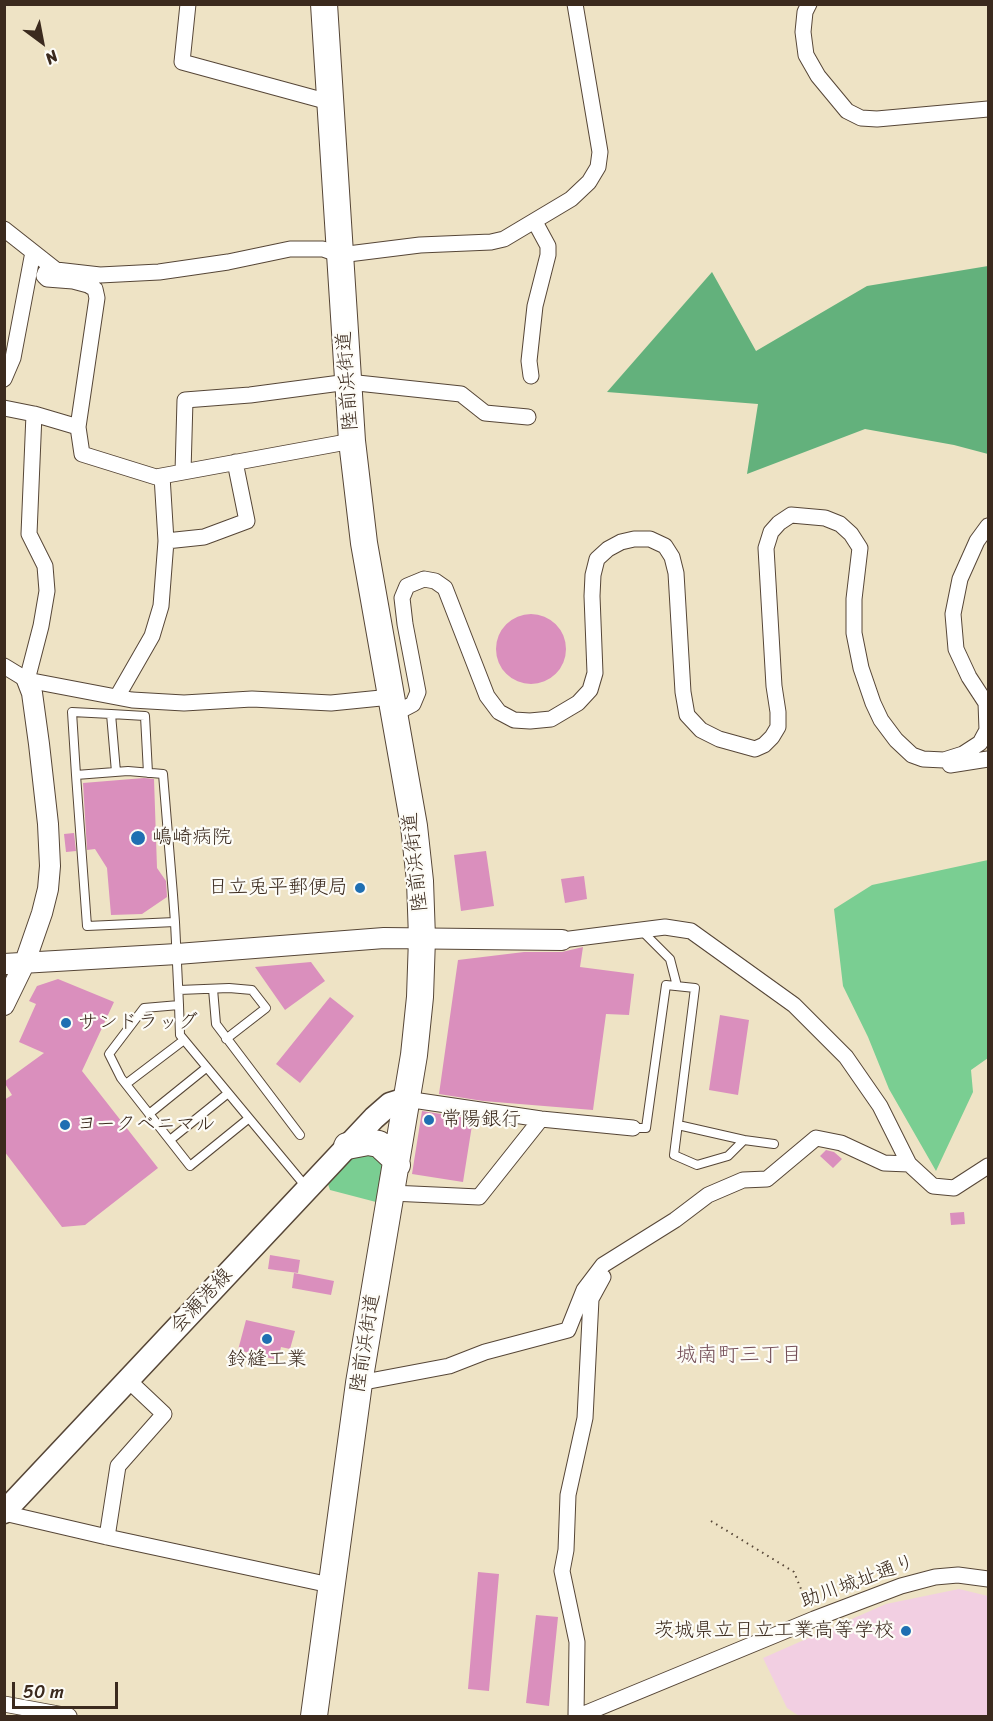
<!DOCTYPE html>
<html>
<head>
<meta charset="utf-8">
<style>
	body { margin:0 }
	#map { position:relative; width:993px; height:1721px; overflow:hidden; background:#eee3c5; font-family:Sriracha,sans-serif }
	canvas { display:block }
	.frame { position:absolute; inset:0; border:6px solid #3b2a1e; pointer-events:none }
	.north { position:absolute; left:12px; top:12px; width:60px; height:60px; -webkit-text-stroke:4px #fdfcf7; paint-order:stroke; rotate:148deg; font-size:16px; font-weight:700; line-height:24px; text-align:center; color:#3b2a1e }
	.north::after { content:''; display:block; margin:auto; width:21px; height:27px; background:#3b2a1e; clip-path:polygon(50% 0,100% 100%,50% 72%,0 100%) }
	.scale { position:absolute; left:12px; top:1682px; width:106px; height:27px; box-sizing:border-box; border:3px solid #3b2a1e; border-top:0; padding-left:8px; font-size:18px; line-height:21px; white-space:nowrap; color:#3b2a1e; -webkit-text-stroke:4px #fdfcf7; paint-order:stroke }
</style>
</head>
<body>
<div id="map">
<canvas width="993" height="1721"></canvas>
<div class="frame"></div>
<div class="north">N</div>
<div class="scale">50 m</div>
</div>
<script>
const context = document.querySelector('canvas').getContext('2d');
context.lineJoin = 'round';
function paint(path, color) { context.fillStyle = color; context.fill(path, 'evenodd'); }
const shape = rows => new Path2D(rows.map(r => 'M' + r).join(''));
function stroke(path, color, width, dash) { context.strokeStyle = color; context.lineWidth = width; context.lineCap = dash ? 'butt' : 'round'; context.setLineDash(dash || []); context.stroke(path); }
function label(font, color, halo, rows, align = 'center') {
  context.font = font + ' Sriracha,"Klee One",sans-serif'; context.lineWidth = 4.5; context.setLineDash([]); context.textBaseline = 'middle'; context.strokeStyle = halo; context.fillStyle = color; for (const [text, x, y, turn = 0] of rows) {
    context.save(); context.translate(x, y); context.rotate((+turn || 0) * Math.PI / 180); context.textAlign = isNaN(turn) ? turn : align; if (halo) context.strokeText(text, 0, 0); context.fillText(text, 0, 0); context.restore();
  }
}
paint(shape([
	[959,1589,988,1596,988,1716,799,1716,787,1708,763,1658,886,1604]
]), '#f2cfe2');
paint(shape([
	[988,860,988,1058,971,1070,973,1092,936,1171,889,1089,868,1037,843,986,834,909,872,885],
	[351,1151,372,1152,385,1162,376,1202,330,1190,326,1178]
]), '#7ace92');
paint(shape([
	[988,266,988,454,954,445,865,429,747,474,758,404,607,392,712,272,756,351,867,286]
]), '#63b17c');
paint(shape([
	'496 649a35 35 0 1 1 70 0a35 35 0 1 1-70 0Z',
	[144,778,154,779,157,868,166,881,167,897,142,914,111,915,107,868,95,849,87,850,83,783],
	[74,833,76,851,66,852,64,834],
	[486,851,494,906,461,911,454,855],
	[584,876,587,899,565,903,561,879],
	[583,947,580,967,634,974,629,1015,606,1014,593,1110,483,1101,439,1094,458,960,524,952,562,952],
	[311,962,325,981,285,1010,255,967],
	[58,979,114,1002,82,1071,158,1168,85,1225,62,1227,4,1151,4,1100,12,1095,4,1082,44,1053,19,1042,36,1004,29,1001,37,986],
	[330,997,354,1016,300,1083,276,1064],
	[720,1015,749,1020,738,1095,709,1090],
	[422,1111,473,1119,463,1182,412,1174],
	[826,1150,834,1152,842,1159,833,1168,820,1156],
	[964,1212,965,1224,951,1225,950,1213],
	[270,1255,300,1260,298,1273,268,1269],
	[294,1273,334,1281,331,1295,292,1288],
	[246,1320,295,1331,290,1349,281,1347,278,1360,238,1350],
	[478,1572,499,1574,489,1691,468,1689],
	[536,1615,558,1617,549,1706,526,1703]
]), '#da8fbd');
const service = shape([
	[111,714,145,716,148,773],
	[76,775,72,712,111,714,116,772],
	[175,922,87,926,76,775,128,771,163,774,173,895,175,922,179,1005,180,1035,307,1188],
	[642,931,670,959,677,986],
	[213,989,216,1024,300,1135],
	[179,990,229,988,252,990,266,1008,226,1039],
	[179,1005,144,1008,109,1054,121,1078,190,1166,248,1119],
	[126,1084,184,1040],
	[149,1114,206,1068],
	[633,1128,646,1128,666,985,695,988,674,1155,697,1165,728,1156,744,1140,678,1125],
	[170,1140,227,1094],
	[744,1140,774,1144]
]);
const minor = shape([
	[188,4,182,62,329,102],
	[809,4,805,12,803,32,806,55,818,76,847,111,861,118,877,119,988,109],
	[4,229,56,270,100,275,159,272,228,262,290,249,323,249,340,255,420,245,491,242,504,239,571,199,589,182,598,167,600,152,575,4],
	[56,270,45,273,44,276,47,279,73,281,88,285,95,289,97,298,78,427],
	[531,376,529,361,535,306,548,255,548,246,535,222],
	[4,379,13,358,33,252],
	[4,408,34,414],
	[183,472,185,400,250,395,348,382,461,394,485,413,528,417],
	[166,541,204,537,247,521,235,462],
	[4,666,27,680,132,700,184,703,252,699,331,703,391,697],
	[27,680,41,626,47,591,45,566,29,534,34,414,78,427,82,454,156,477,352,441],
	[117,697,152,636,161,606,166,541,162,476],
	[394,714,413,704,418,692,405,624,402,598,407,586,424,579,435,581,445,588,487,696,499,712,514,720,530,721,551,719,578,703,590,690,595,673,592,596,593,575,597,559,608,549,621,542,634,539,650,539,665,546,672,557,676,573,683,692,687,715,701,730,719,739,755,749,764,745,772,737,778,727,778,712,774,686,766,548,771,532,779,523,791,515,825,518,840,524,851,534,860,548,854,599,854,633,861,668,873,703,881,720,896,740,912,755,923,759,944,760,963,754,980,743,987,730,986,703,969,677,956,649,953,614,960,579,977,541,988,526],
	[950,765,988,759],
	[562,940,665,927,691,931,794,1005,846,1057,880,1106,909,1164,933,1186,954,1188,988,1166],
	[406,1099,541,1119,633,1128],
	[391,1193,479,1197,541,1119],
	[359,1383,449,1366,485,1352,568,1330,584,1290,603,1265,675,1220,708,1195,743,1180,767,1179,816,1138,841,1143,884,1163,909,1164],
	[4,1513,107,1537,330,1585],
	[107,1537,118,1466,164,1414,128,1380],
	[4,1704,69,1716],
	[576,1716,577,1642,562,1571,566,1550,568,1495,585,1418,591,1299,603,1277],
	[579,1716,814,1619,901,1586,935,1577,958,1575,988,1579]
]);
const tertiary = shape([
	[4,964,177,954,384,938,562,940],
	[4,1005,25,962,42,913,48,889,50,866,48,824,39,744,32,693,27,680]
]);
const secondary = shape([
	[4,1512,374,1118,390,1104,406,1099]
]);
const trunk = shape([
	[347,1146,368,1142,379,1144,393,1157,397,1165],
	[314,1716,359,1383,414,1055,420,997,422,938,420,881,414,826,364,543,352,441,324,4]
]);
stroke(service, '#564637', 10);
stroke(minor, '#564637', 17);
stroke(tertiary, '#564637', 22);
stroke(secondary, '#564637', 25);
stroke(trunk, '#564637', 28);
stroke(shape([
	[711,1521,794,1572,808,1606]
]), '#564637', 2, [1.5, 4.5]);
stroke(service, '#fff', 8);
stroke(minor, '#fff', 15);
stroke(tertiary, '#fff', 20);
stroke(secondary, '#fff', 22);
stroke(trunk, '#fff', 26);
for (const [x, y, r, color] of [
	[138,838,8,"#1f6fb2"],
	[360,888,6,"#1f6fb2"],
	[66,1023,6,"#1f6fb2"],
	[429,1120,6,"#1f6fb2"],
	[65,1125,6,"#1f6fb2"],
	[267,1339,6,"#1f6fb2"],
	[906,1631,6,"#1f6fb2"]
]) { const dot = new Path2D(); dot.arc(x, y, r, 0, 2 * Math.PI); context.fillStyle = color; context.fill(dot); stroke(dot, '#fdfcf7', 2); }
label('20px', '#3b2a1e', '#fdfcf7', [
	["陸前浜街道",348,381,-94],
	["陸前浜街道",416,862,-96],
	["会瀬港線",202,1301,-47],
	["陸前浜街道",366,1343,-81],
	["助川城址通り",858,1582,-20]
]);
label('20px', '#3b2a1e', '#fdfcf7', [
	["嶋崎病院",152,838],
	["日立兎平郵便局",348,888,"right"],
	["サンドラッグ",78,1023],
	["常陽銀行",441,1120],
	["ヨークベニマル",77,1125],
	["鈴縫工業",267,1360,"center"],
	["茨城県立日立工業高等学校",894,1631,"right"]
], 'left');
label('21px', '#734d56', '#fdfcf7', [
	["城南町三丁目",739,1356]
]);
</script>
</body>
</html>
